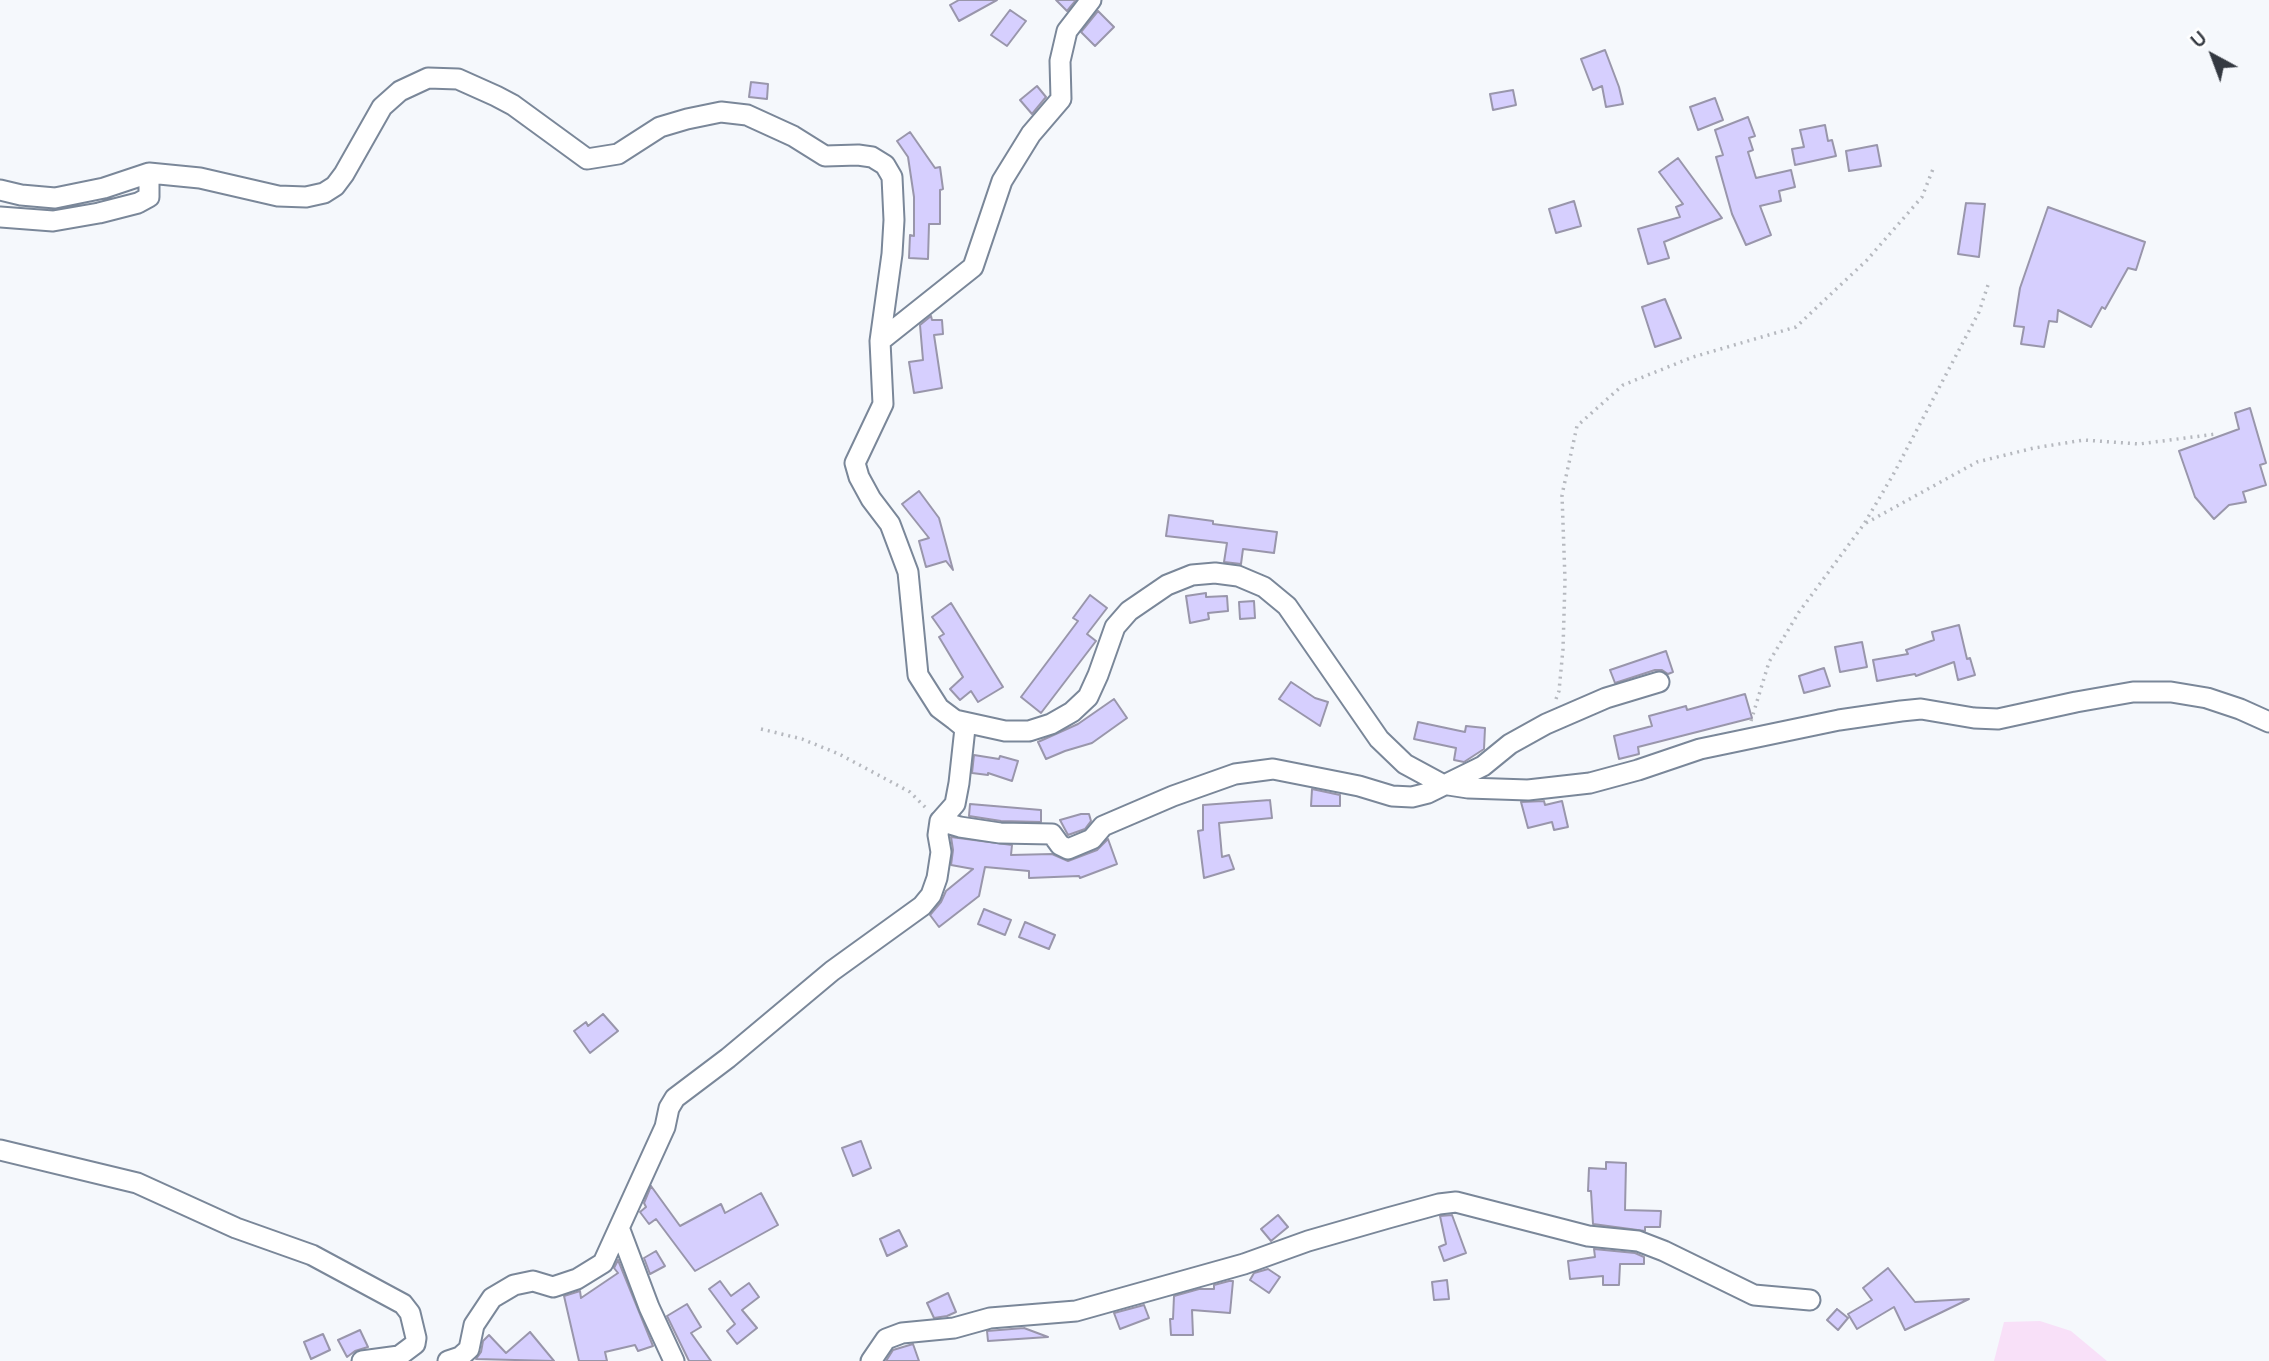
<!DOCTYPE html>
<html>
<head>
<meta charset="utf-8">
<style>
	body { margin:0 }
	#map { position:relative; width:2269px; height:1361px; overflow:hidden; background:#f5f8fc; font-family:Cabin,sans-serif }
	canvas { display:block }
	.north { position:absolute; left:2178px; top:21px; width:70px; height:70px; -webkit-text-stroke:5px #fff; paint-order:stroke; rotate:319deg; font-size:19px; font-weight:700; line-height:28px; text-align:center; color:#343941 }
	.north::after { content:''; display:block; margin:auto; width:24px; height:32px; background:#343941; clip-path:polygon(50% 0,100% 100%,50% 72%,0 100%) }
</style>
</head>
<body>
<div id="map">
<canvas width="2269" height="1361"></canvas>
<div class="north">U</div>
</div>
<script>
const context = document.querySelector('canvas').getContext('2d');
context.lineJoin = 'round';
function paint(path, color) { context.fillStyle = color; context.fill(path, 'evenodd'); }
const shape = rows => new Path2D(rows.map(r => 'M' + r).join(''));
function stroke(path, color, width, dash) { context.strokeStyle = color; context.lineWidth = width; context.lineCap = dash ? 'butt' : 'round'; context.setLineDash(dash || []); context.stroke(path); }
paint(shape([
	[2040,1321,2071,1331,2107,1361,1994,1361,2004,1322]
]), '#f8e0f8');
const building = shape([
	[959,0,997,0,959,21,950,5,959,0],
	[1056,0,1076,0,1067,11,1056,0],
	[1010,10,1026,21,1007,46,991,35,1010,10],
	[1098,11,1114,27,1095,46,1081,32,1098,11],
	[1605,50,1619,87,1623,104,1606,107,1602,86,1593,90,1581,59,1605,50],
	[751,82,768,84,767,99,749,97,751,82],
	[1037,86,1046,97,1032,114,1020,100,1037,86],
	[1513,90,1516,105,1493,110,1490,94,1513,90],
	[1715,98,1723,120,1698,130,1690,107,1715,98],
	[1748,117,1755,136,1749,138,1753,150,1748,152,1756,178,1791,170,1795,187,1779,191,1781,201,1760,206,1771,235,1746,245,1732,214,1716,157,1723,155,1715,130,1748,117],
	[1825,125,1828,141,1832,140,1836,156,1795,165,1792,149,1804,147,1800,130,1825,125],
	[910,132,935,168,940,167,943,189,940,190,940,224,929,224,928,259,909,258,910,235,914,236,914,197,908,157,897,141,910,132],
	[1877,145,1881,166,1849,171,1846,151,1877,145],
	[1678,158,1722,218,1664,242,1669,258,1648,264,1638,229,1680,217,1676,207,1683,204,1659,172,1678,158],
	[1574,201,1581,226,1556,233,1549,209,1574,201],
	[1966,203,1985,204,1979,257,1958,254,1966,203],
	[2048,207,2145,242,2136,270,2128,268,2105,309,2102,307,2091,327,2058,310,2057,322,2049,321,2044,347,2021,344,2024,327,2014,326,2020,288,2048,207],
	[1665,299,1681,338,1655,347,1642,307,1665,299],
	[931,316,932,320,942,320,943,334,934,335,942,388,914,393,909,362,923,360,920,325,931,316],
	[2250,408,2266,463,2260,465,2266,485,2243,492,2246,502,2229,505,2214,519,2195,497,2179,451,2239,429,2235,413,2250,408],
	[919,491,939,518,953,570,946,561,926,567,919,541,929,538,902,504,919,491],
	[1169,515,1213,521,1213,524,1277,532,1274,553,1243,549,1241,564,1224,562,1227,543,1166,536,1169,515],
	[1206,593,1206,597,1227,596,1228,611,1208,613,1209,619,1190,623,1186,596,1206,593],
	[1090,595,1107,608,1087,634,1096,641,1041,713,1021,697,1078,621,1073,618,1090,595],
	[1254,601,1255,618,1240,619,1239,602,1254,601],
	[951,603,1003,687,978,702,971,691,960,700,950,689,963,677,939,637,944,634,932,617,951,603],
	[1959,625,1967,659,1970,658,1975,675,1958,680,1954,662,1916,676,1915,674,1877,681,1873,660,1908,654,1906,650,1934,640,1932,632,1959,625],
	[1862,642,1867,667,1840,672,1835,647,1862,642],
	[1666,651,1673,672,1668,674,1662,670,1655,670,1615,683,1610,670,1666,651],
	[1824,668,1830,686,1804,693,1799,676,1824,668],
	[1291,682,1315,698,1328,702,1320,726,1279,699,1291,682],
	[1745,694,1752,718,1638,747,1639,754,1619,759,1614,736,1652,726,1649,716,1686,706,1687,710,1745,694],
	[1114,699,1127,718,1092,743,1065,751,1046,759,1038,742,1078,724,1114,699],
	[1418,722,1465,732,1466,726,1485,728,1484,749,1464,762,1454,760,1456,748,1414,739,1418,722],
	[974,755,999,759,1000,756,1018,761,1012,781,988,773,988,775,972,773,974,755],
	[1312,789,1340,795,1340,806,1311,806,1312,789],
	[1270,800,1272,818,1219,823,1222,857,1229,855,1234,869,1204,878,1198,831,1203,830,1203,805,1270,800],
	[1544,801,1545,805,1562,801,1568,827,1554,830,1552,822,1528,828,1521,802,1544,801],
	[970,804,1041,810,1041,822,1001,821,969,816,970,804],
	[1081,814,1089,814,1091,821,1085,829,1068,835,1060,820,1081,814],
	[951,837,1012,845,1011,855,1052,854,1068,861,1097,850,1108,839,1117,864,1080,878,1079,876,1029,878,1029,871,985,867,979,896,939,927,930,915,941,902,946,891,973,869,951,865,953,850,951,837],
	[984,909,1011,920,1005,935,978,924,984,909],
	[1025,922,1055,935,1049,949,1019,937,1025,922],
	[603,1014,618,1031,590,1053,574,1031,586,1022,588,1026,603,1014],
	[861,1141,871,1168,853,1176,842,1148,861,1141],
	[1606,1162,1626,1163,1625,1210,1661,1211,1660,1227,1645,1227,1645,1231,1593,1224,1591,1191,1588,1191,1589,1168,1606,1169,1606,1162],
	[651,1186,680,1226,721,1204,725,1213,761,1193,778,1225,695,1271,656,1219,649,1224,640,1212,646,1207,644,1203,651,1186],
	[1278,1215,1288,1227,1271,1241,1261,1229,1278,1215],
	[1452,1215,1466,1253,1444,1261,1439,1247,1446,1244,1440,1216,1452,1215],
	[899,1230,907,1246,887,1256,880,1239,899,1230],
	[1594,1249,1635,1253,1644,1257,1644,1264,1620,1264,1619,1285,1603,1285,1603,1276,1570,1279,1568,1261,1595,1257,1594,1249],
	[656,1251,665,1266,650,1274,644,1258,656,1251],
	[618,1260,653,1346,638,1351,635,1345,605,1352,607,1361,579,1361,564,1296,580,1291,581,1298,618,1273,614,1268,618,1260],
	[1888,1268,1915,1302,1969,1299,1905,1330,1894,1307,1857,1329,1848,1314,1872,1300,1863,1288,1888,1268],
	[1268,1269,1280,1277,1269,1293,1250,1280,1254,1273,1268,1269],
	[1447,1280,1449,1299,1434,1300,1432,1282,1447,1280],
	[720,1281,731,1296,749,1283,759,1297,742,1310,757,1328,737,1344,727,1331,735,1324,709,1289,720,1281],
	[1229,1281,1233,1281,1230,1313,1192,1310,1193,1335,1171,1335,1170,1319,1173,1319,1174,1296,1199,1289,1214,1289,1214,1285,1229,1281],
	[948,1293,956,1312,947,1316,934,1318,927,1303,948,1293],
	[687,1304,701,1327,691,1333,711,1361,689,1361,667,1316,687,1304],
	[1144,1305,1149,1318,1120,1329,1114,1313,1144,1305],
	[1837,1309,1848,1318,1838,1330,1827,1320,1837,1309],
	[1024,1328,1048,1337,988,1341,987,1331,1024,1328],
	[360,1330,368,1347,355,1351,347,1357,338,1340,360,1330],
	[530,1332,554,1361,476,1359,481,1352,483,1341,489,1335,506,1353,530,1332],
	[323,1334,330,1350,311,1359,304,1342,323,1334],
	[913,1344,919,1361,886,1361,893,1350,913,1344]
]);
paint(building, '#d6cffe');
stroke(building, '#9996ab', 2);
const minor = shape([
	[0,190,21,195,55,198,104,188,149,173,200,178,278,196,306,197,324,193,335,186,344,174,382,107,400,91,428,78,458,79,496,96,513,105,587,159,618,154,660,127,687,119,721,112,747,115,793,136,825,156,858,155,872,157,885,165,892,177,894,220,892,254,880,341,883,404,855,463,859,477,871,499,890,524,908,572,918,675,939,708,955,720,1005,731,1029,731,1051,724,1072,712,1088,697,1098,675,1115,627,1129,611,1167,585,1192,575,1215,573,1238,576,1264,587,1287,606,1379,739,1405,764,1442,784,1468,788,1528,790,1590,783,1638,770,1700,749,1839,720,1901,711,1921,709,1974,718,1998,719,2076,702,2133,692,2171,692,2207,698,2240,709,2269,722],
	[0,217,53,221,99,213,138,203,149,197,149,173],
	[880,341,973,267,1002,181,1031,134,1061,99,1060,61,1067,31,1091,0],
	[940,821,960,827,1000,833,1052,834,1060,845,1068,849,1092,839,1103,826,1173,796,1235,774,1273,769,1359,786,1392,796,1412,797,1428,793,1483,766,1510,744,1546,724,1606,698,1659,682],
	[0,1150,137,1183,236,1228,312,1255,403,1304,410,1313,416,1338,415,1344,399,1356,362,1361],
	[620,1230,649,1307,674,1361],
	[448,1361,460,1357,469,1349,474,1325,492,1298,514,1285,533,1281,553,1287,577,1279,603,1263,665,1127,669,1108,675,1098,728,1058,832,971,922,906,931,895,937,878,941,852,938,835,940,821,955,804,959,783,965,728,955,720],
	[871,1361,886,1339,902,1333,954,1328,990,1318,1076,1311,1244,1264,1308,1241,1388,1218,1439,1204,1456,1202,1588,1236,1638,1241,1664,1251,1754,1295,1810,1300]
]);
stroke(minor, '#7a8799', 23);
stroke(shape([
	[1866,523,1977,462,2034,448,2084,440,2139,444,2216,434],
	[1556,699,1559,691,1563,649,1565,580,1562,495,1577,426,1623,385,1693,357,1796,327,1867,260,1922,197,1933,169],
	[1751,721,1769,662,1799,612,1864,524,1893,475,1979,312,1989,282],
	[761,729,802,739,839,754,910,792,928,810]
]), '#b6b9bf', 3.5, [2, 5]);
stroke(minor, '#fff', 19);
</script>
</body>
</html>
